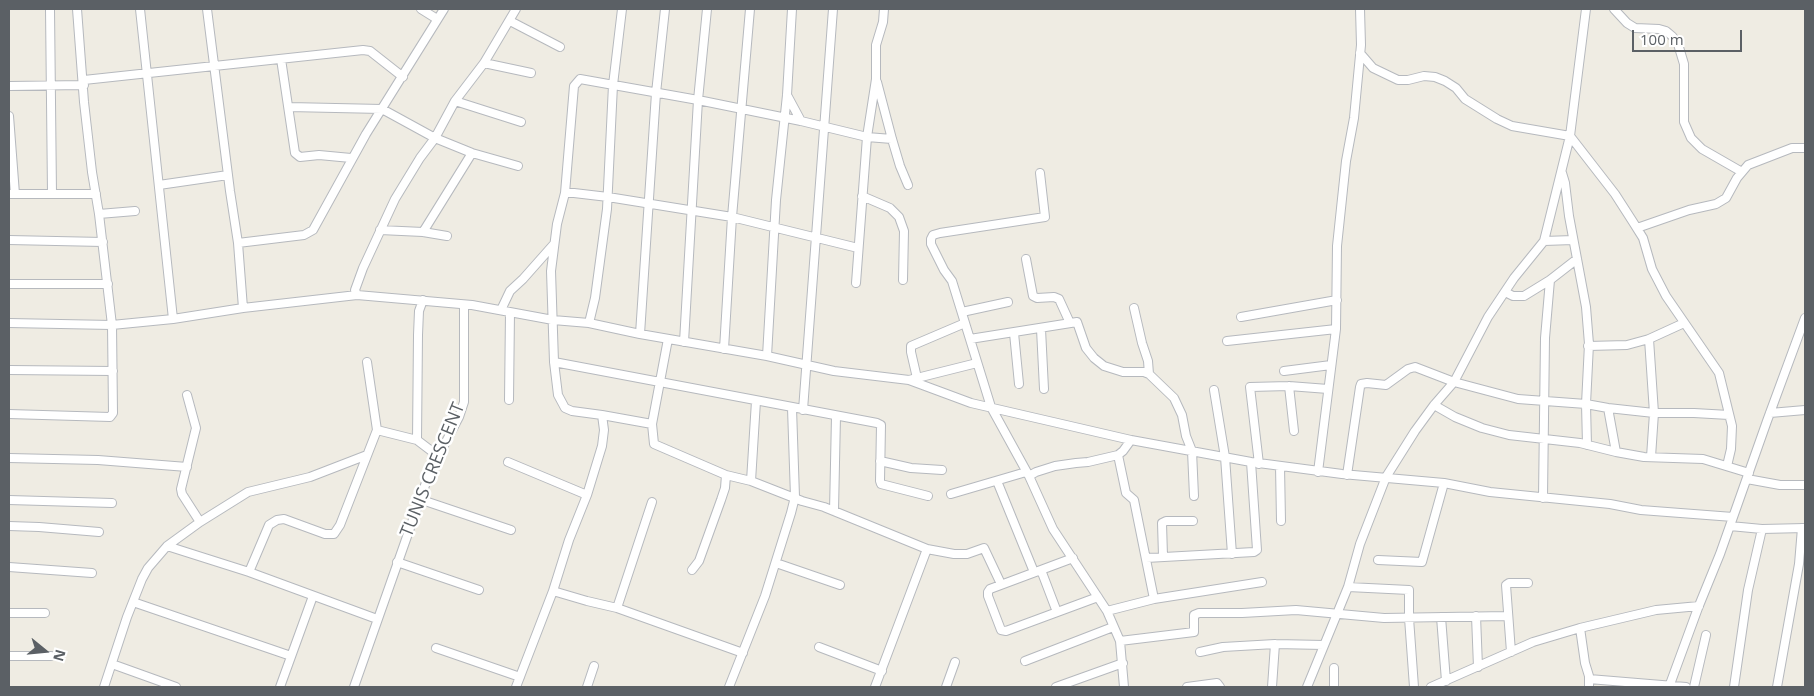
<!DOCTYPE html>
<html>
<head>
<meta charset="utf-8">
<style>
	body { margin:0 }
	#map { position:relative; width:1814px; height:696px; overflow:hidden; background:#efece3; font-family:"Open Sans",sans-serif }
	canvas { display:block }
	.frame { position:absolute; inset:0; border:10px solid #5b6065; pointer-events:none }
	.north { position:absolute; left:20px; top:626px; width:50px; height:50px; -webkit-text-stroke:4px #fff; paint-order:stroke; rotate:107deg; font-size:14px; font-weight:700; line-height:20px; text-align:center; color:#5b6065 }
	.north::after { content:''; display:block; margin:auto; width:18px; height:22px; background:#5b6065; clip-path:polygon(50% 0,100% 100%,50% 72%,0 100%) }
	.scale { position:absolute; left:1632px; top:30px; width:110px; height:22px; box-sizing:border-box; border:2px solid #5b6065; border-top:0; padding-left:6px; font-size:15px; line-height:18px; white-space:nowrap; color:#5b6065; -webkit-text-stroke:4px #fff; paint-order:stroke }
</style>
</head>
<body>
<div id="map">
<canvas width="1814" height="696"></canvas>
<div class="frame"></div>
<div class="north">N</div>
<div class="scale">100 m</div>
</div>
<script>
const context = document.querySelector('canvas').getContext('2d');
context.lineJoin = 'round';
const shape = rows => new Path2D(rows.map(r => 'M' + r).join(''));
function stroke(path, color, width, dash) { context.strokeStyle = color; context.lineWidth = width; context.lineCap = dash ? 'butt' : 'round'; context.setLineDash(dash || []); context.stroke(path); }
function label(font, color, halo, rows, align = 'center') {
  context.font = font + ' "Open Sans",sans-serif'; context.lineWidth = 5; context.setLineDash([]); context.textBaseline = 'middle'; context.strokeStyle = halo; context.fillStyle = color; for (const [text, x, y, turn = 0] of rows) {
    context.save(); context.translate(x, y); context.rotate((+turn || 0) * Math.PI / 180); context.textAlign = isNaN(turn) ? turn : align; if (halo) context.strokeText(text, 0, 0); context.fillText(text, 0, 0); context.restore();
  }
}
const minor = shape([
	[50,9,52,194],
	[207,9,230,191,238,243,243,308],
	[421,9,437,19],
	[1614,9,1627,23,1635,28,1659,29,1666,31,1672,36,1678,44,1684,64,1684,122,1691,138,1702,149,1742,172],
	[510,21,560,47],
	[1360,53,1373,68,1398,80,1408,80,1424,76,1435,77,1445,81,1456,88,1465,99,1497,119,1512,126,1570,136,1615,194,1633,222,1643,238,1652,269,1666,296,1719,373,1732,426,1731,449,1727,466],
	[281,59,295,153,300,157,319,155,351,158],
	[484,63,531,73],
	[84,80,363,50,370,51,403,77],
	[877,82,892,139,900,166,908,185],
	[9,86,84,85],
	[787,95,801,121],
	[455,101,521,122],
	[289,107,382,109,435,138,472,153,518,166],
	[9,116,15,194],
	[1040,173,1045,217,940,233,933,235,931,239,931,244,944,270,952,281,991,407,1029,476,1053,529,1107,611,1120,641,1124,687],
	[1562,173,1565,183,1569,216,1586,307,1589,344,1586,404,1587,445],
	[159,185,228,175],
	[565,193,574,86,580,79,698,100,801,121,867,137,892,139],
	[9,194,96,194],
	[862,196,890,208,899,217,904,231,903,280],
	[99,214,135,211],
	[1637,228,1689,210,1716,204,1726,198,1737,178,1748,165,1792,148,1805,148],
	[380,230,423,232,447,236],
	[423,232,472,153],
	[9,240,103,242],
	[1544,241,1573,240],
	[238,243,304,235,313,230,366,134,444,9],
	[1026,259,1033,296,1037,298,1054,297,1059,299,1070,323],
	[856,283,867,137,876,79,876,45,883,22,884,9],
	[9,284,108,284],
	[1505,292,1513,296,1524,296,1550,280,1577,259],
	[357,295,355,290,363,268,395,199,420,158,435,138,455,101,484,63,516,9],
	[1134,308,1142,343,1148,361,1149,374],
	[501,310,510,291,523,279,554,244],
	[962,312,1008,302],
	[1241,317,1337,300],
	[173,319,243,308,357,295,472,305,553,320,589,323,640,334,767,356,834,371,909,380,971,403,1131,440,1251,462,1342,474,1444,483,1490,492,1610,504,1641,510,1733,517],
	[9,323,112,325,173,319,140,9],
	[589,323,595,298,607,209,613,85,622,9],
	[1041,329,1044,389],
	[1014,333,1019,384],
	[640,334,656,93,665,9],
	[970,339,1077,322,1086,348,1094,358,1104,366,1123,372,1144,372,1149,374,1174,398,1182,415,1186,436,1192,451,1194,496],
	[1649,339,1654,413,1651,457],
	[1227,341,1336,329],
	[684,342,698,100,707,9],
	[1588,346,1627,345,1649,339,1684,323],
	[724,349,732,217,750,9],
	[767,356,776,200,787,95,792,9],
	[554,362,877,423,881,425,880,481,881,484,928,496],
	[9,370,113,371],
	[1284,371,1331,365],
	[917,378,977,363],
	[909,380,917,378,911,352,911,346,965,323],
	[1289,386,1294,431],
	[1214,390,1225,457,1232,554],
	[187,395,196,428,181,489,182,494,200,522],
	[509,400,510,312],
	[1434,405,1455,417,1482,428,1509,435,1580,443,1616,452,1644,457,1703,459,1749,473],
	[1608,408,1616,452],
	[803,410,833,9],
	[1770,413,1805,410],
	[9,414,110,417,113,413,112,325,99,214,92,172,84,102,77,9],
	[602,415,652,424,668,339],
	[652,424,654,444,726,475,725,488,721,500,699,561,692,570],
	[377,430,417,440,438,456],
	[417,440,418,335,419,311,423,300],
	[1118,455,1126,493,1134,500,1154,599],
	[9,458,98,460,187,467],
	[880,461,911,468,942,470],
	[508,462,587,495],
	[1259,464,1250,387,1289,386,1328,389],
	[1280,466,1281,521],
	[1318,472,1336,329,1337,246,1346,161,1354,118,1358,76,1361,45,1360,9],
	[726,475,751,481,802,501,824,507,927,549,875,687],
	[1347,475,1360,387,1361,384,1367,383,1386,385,1408,369,1415,367,1454,382,1518,399,1586,404,1608,408,1654,413,1694,413,1729,415],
	[1029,476,1036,472,1055,466,1076,463,1088,462,1118,455,1123,451,1131,440],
	[1747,479,1780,485,1805,485],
	[751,481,756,401],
	[997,481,1034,572],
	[951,494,1026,472],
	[1543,498,1545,338,1550,280],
	[419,499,511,530],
	[9,500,112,503],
	[834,511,836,416],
	[9,526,39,527,99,532],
	[1730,526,1762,529,1805,528],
	[167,546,249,572,377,619],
	[927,549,954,554,967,554,984,548,1001,584],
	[1163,556,1162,523,1166,521,1193,521],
	[1073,558,990,589,988,592,988,596,1001,630,1006,631,1098,597],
	[1146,558,1254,552,1257,550,1251,462],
	[1378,560,1422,562,1444,483],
	[397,562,479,590],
	[776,563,840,585],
	[9,567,92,573],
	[1041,570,1057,612],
	[249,572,269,525,277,520,284,519,325,534,334,534,340,525,377,430,367,362],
	[1348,587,1409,590,1409,618,1414,687],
	[553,591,587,601,617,608,743,653],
	[133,602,291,656],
	[617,608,652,502],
	[1107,611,1154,599,1262,582],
	[9,613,45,613],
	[1476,616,1478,667],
	[1441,617,1446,681],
	[1580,628,1585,663,1589,676,1589,687],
	[1120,641,1194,632,1194,615,1199,613,1242,613,1296,610,1384,618,1507,616],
	[819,647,882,671],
	[436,648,520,677],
	[1200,652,1223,647,1275,644,1324,645],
	[1511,652,1506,585,1509,583,1528,583],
	[9,656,51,656],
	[1025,661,1113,627],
	[112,664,176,687],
	[1589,679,1686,687],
	[104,687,127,617,142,579,148,568,167,546,200,522,248,492,310,477,367,455],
	[280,687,313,596],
	[354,687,429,474,459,417,464,402,464,305],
	[516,687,553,591,569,540,587,495,602,446,604,430,602,415,572,411,565,408,558,395,554,362,551,271,557,224,565,193,574,193,608,197,732,217,858,248],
	[587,687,594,666],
	[729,687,765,596,791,513,795,497,792,408],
	[946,687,955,662],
	[1056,687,1123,663],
	[1187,687,1217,683,1220,687],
	[1272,687,1275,644],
	[1307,687,1348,587,1360,544,1386,477,1415,431,1434,405,1454,382,1488,317,1514,278,1544,241,1570,136,1586,9],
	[1334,687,1334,668],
	[1431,687,1533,642,1580,628,1656,610,1699,606],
	[1669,687,1698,608,1720,554,1767,421,1805,318],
	[1694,687,1706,635],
	[1734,687,1748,590,1762,529],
	[1777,687,1799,564,1802,528]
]);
stroke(minor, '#b6b9be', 10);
stroke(minor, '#fff', 8);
label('18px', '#5b6065', '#fff', [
	["TUNIS CRESCENT",433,470,-68]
]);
</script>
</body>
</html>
